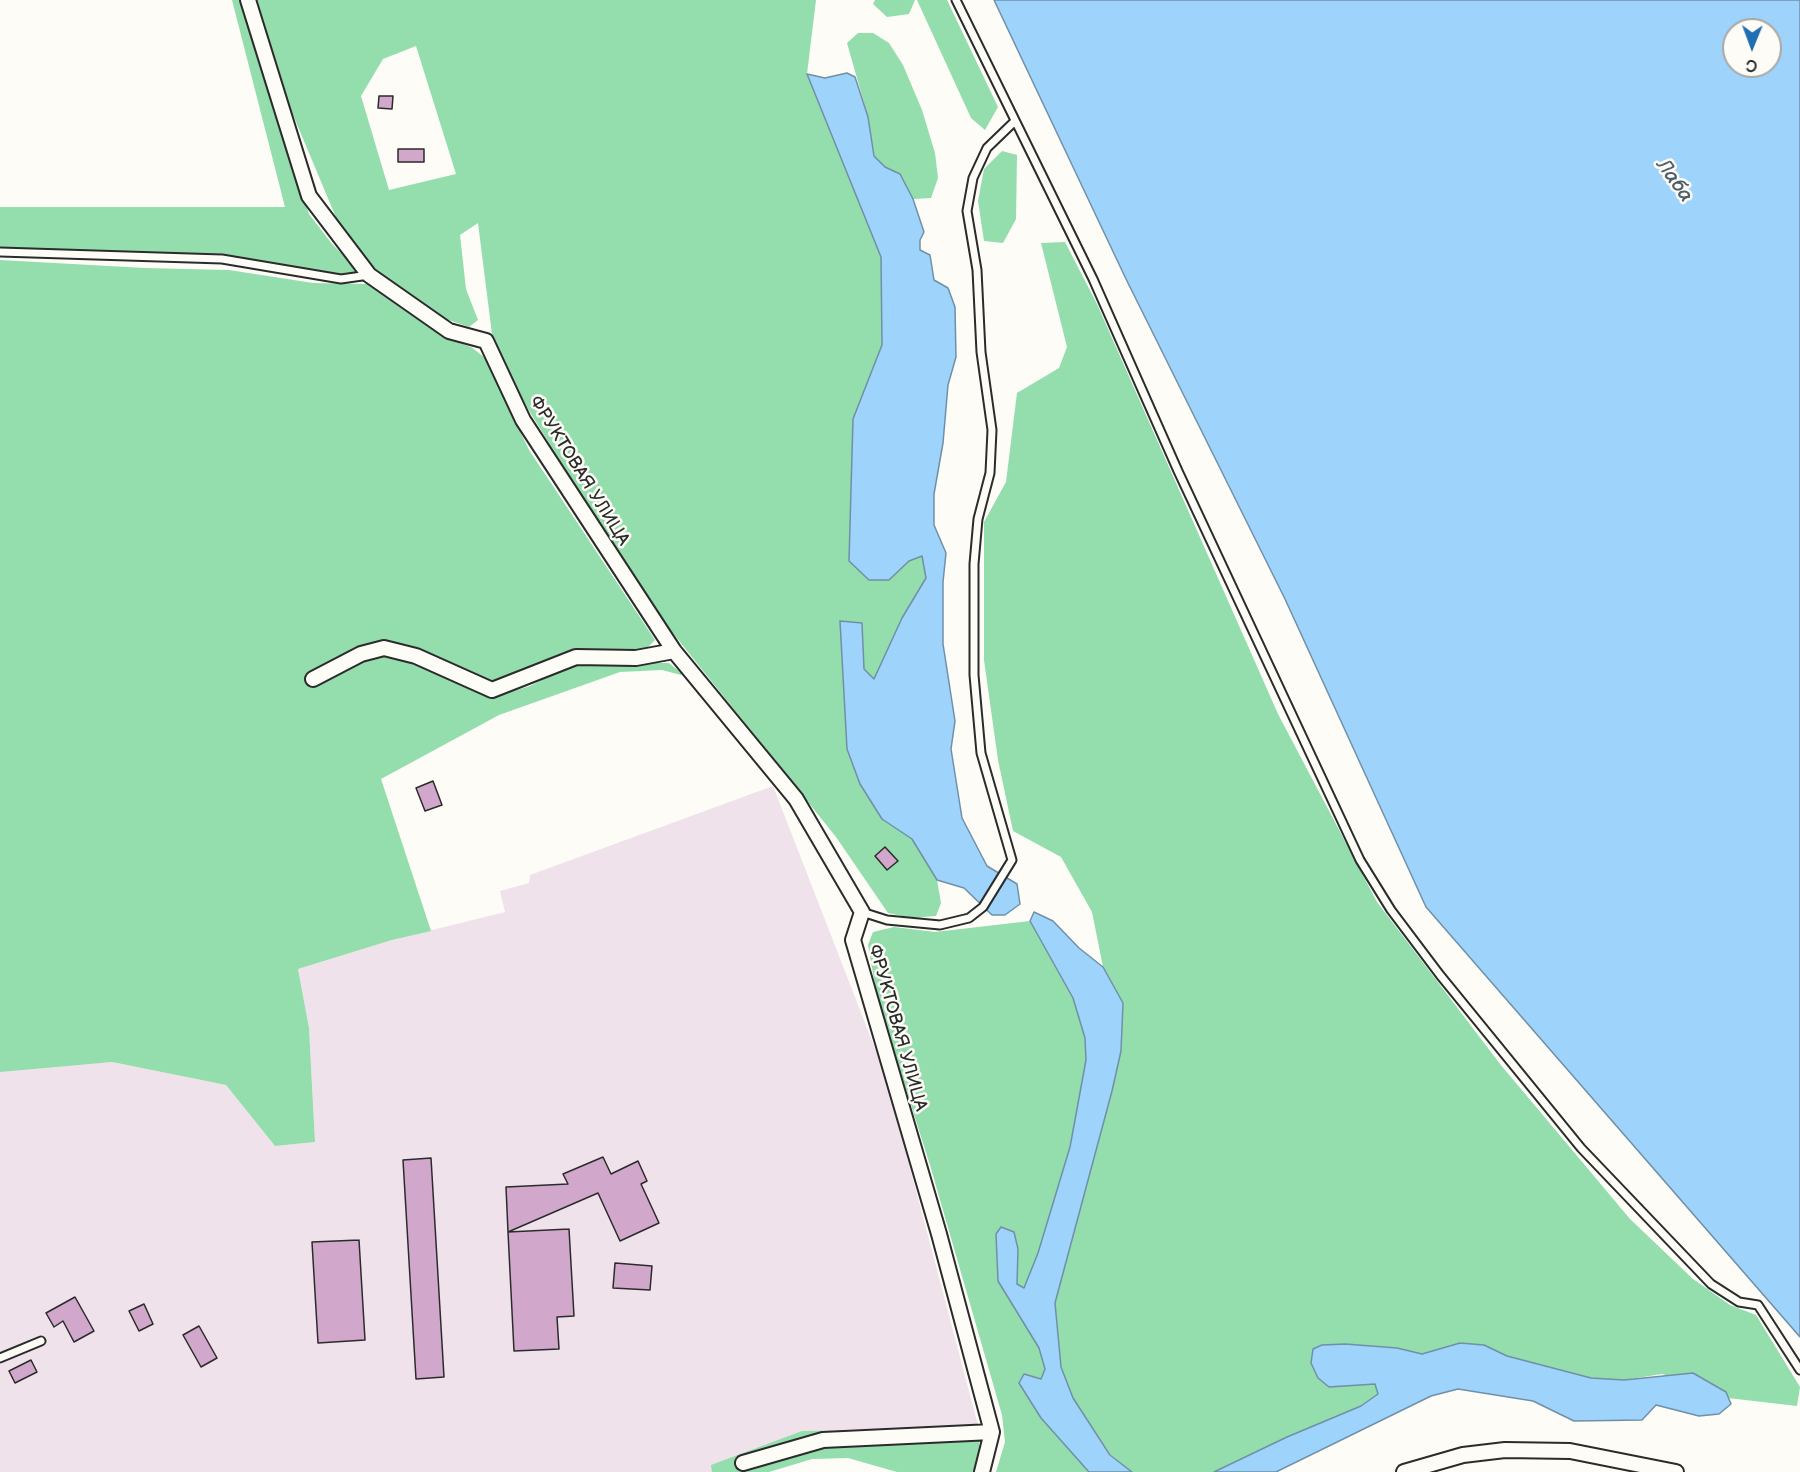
<!DOCTYPE html>
<html>
<head>
<meta charset="utf-8">
<style>
	body { margin:0 }
	#map { position:relative; width:1800px; height:1472px; overflow:hidden; background:#fdfcf7; font-family:"Balsamiq Sans",sans-serif }
	canvas { display:block }
	.north { position:absolute; left:1722px; top:18px; width:60px; height:60px; box-sizing:border-box; background:#fdfcf7; border:2px solid #a9a8a5; border-radius:50%; rotate:181deg; font-size:16px; font-weight:700; line-height:24px; text-align:center; color:#2b2b2b }
	.north::after { content:''; display:block; margin:auto; width:21px; height:27px; background:#1f6fb2; clip-path:polygon(50% 0,100% 100%,50% 72%,0 100%) }
</style>
</head>
<body>
<div id="map">
<canvas width="1800" height="1472"></canvas>
<div class="north">С</div>
</div>
<script>
const context = document.querySelector('canvas').getContext('2d');
context.lineJoin = 'round';
function paint(path, color) { context.fillStyle = color; context.fill(path, 'evenodd'); }
const shape = rows => new Path2D(rows.map(r => 'M' + r).join(''));
function stroke(path, color, width, dash) { context.strokeStyle = color; context.lineWidth = width; context.lineCap = dash ? 'butt' : 'round'; context.setLineDash(dash || []); context.stroke(path); }
function label(font, color, halo, rows, align = 'center') {
  context.font = font + ' "Balsamiq Sans",sans-serif'; context.lineWidth = 5; context.setLineDash([]); context.textBaseline = 'middle'; context.strokeStyle = halo; context.fillStyle = color; for (const [text, x, y, turn = 0] of rows) {
    context.save(); context.translate(x, y); context.rotate((+turn || 0) * Math.PI / 180); context.textAlign = isNaN(turn) ? turn : align; if (halo) context.strokeText(text, 0, 0); context.fillText(text, 0, 0); context.restore();
  }
}
paint(shape([
	[773,786,886,1077,978,1425,712,1465,712,1472,0,1472,0,1072,6,1069,112,1062,226,1085,275,1146,315,1142,309,1028,298,969,392,940,505,912,500,891,529,883,530,875]
]), '#f0e2ea');
paint(shape([
	[232,0,243,0,282,137,309,214,332,244,359,271,340,275,219,254,0,248,0,207,285,207],
	[256,0,816,0,807,74,881,257,882,345,853,419,889,580,909,561,922,555,926,578,902,618,874,679,864,670,862,623,840,621,845,713,860,784,882,819,912,839,937,880,941,903,936,916,911,918,888,913,836,837,644,597,520,396,493,342,478,223,460,235,466,289,478,320,469,327,440,317,376,271,340,227,291,110],
	[416,46,456,174,389,190,361,96,383,59],
	[875,0,915,0,909,14,887,17,873,4],
	[917,0,947,0,998,107,985,130,971,118],
	[858,33,873,33,889,43,903,65,922,110,935,153,938,178,931,198,913,199,900,174,885,167,874,156,868,117,847,43],
	[1002,151,1017,155,1016,219,1003,243,984,241,978,201,984,169],
	[1065,242,1097,304,1278,714,1377,902,1500,1064,1630,1219,1693,1279,1730,1305,1756,1315,1800,1387,1797,1406,1728,1398,1726,1392,1662,1374,1624,1380,1591,1378,1507,1356,1484,1345,1460,1343,1422,1354,1397,1348,1322,1345,1313,1349,1311,1363,1318,1378,1329,1387,1375,1384,1378,1394,1361,1406,1287,1437,1214,1472,1132,1472,1111,1455,1073,1398,1061,1367,1055,1303,1085,1186,1123,1003,1103,967,1092,912,1061,857,1013,831,998,760,984,660,984,522,1006,482,1017,393,1059,368,1067,347,1041,243],
	[0,260,145,268,229,270,313,283,367,284,442,336,471,347,484,357,529,450,655,640,647,648,617,652,491,682,462,672,413,648,390,642,367,646,497,696,530,686,575,663,669,663,685,676,662,670,620,672,499,715,381,779,431,931,392,940,298,969,309,1028,315,1142,275,1146,226,1085,112,1062,0,1072],
	[1030,921,1073,998,1085,1038,1086,1060,1070,1147,1038,1253,1024,1288,1016,1284,1018,1249,996,1234,998,1281,1039,1348,1045,1369,1041,1379,1041,1418,1089,1472,996,1472,1005,1442,1002,1415,930,1165,878,1001,868,945,873,932,894,927,935,932],
	[978,1425,980,1453,977,1472,897,1472,848,1458,812,1459,769,1472,712,1472,711,1465,802,1431,959,1429]
]), '#94ddac');
const water = shape([
	[994,0,1800,0,1800,1337,1426,907,1285,599,1126,279,994,0],
	[1734,30,1770,30,1770,66,1734,66,1734,30],
	[847,73,855,77,868,117,874,156,885,167,900,174,913,199,924,232,920,240,920,250,930,255,934,280,948,288,955,307,956,357,948,385,943,443,934,494,934,525,946,553,943,582,943,644,955,721,951,749,962,818,987,866,1017,884,1020,904,1005,915,992,915,964,888,937,880,912,839,882,819,860,784,847,749,840,621,862,623,864,669,874,679,902,618,926,578,922,556,909,561,889,580,869,580,849,561,853,419,882,345,881,257,807,74,825,78,847,73],
	[1034,912,1053,921,1079,948,1103,967,1123,1003,1121,1051,1112,1091,1055,1303,1061,1367,1073,1398,1110,1455,1132,1472,1089,1472,1041,1418,1019,1383,1024,1374,1041,1379,1045,1369,1039,1348,998,1281,996,1234,1001,1227,1014,1232,1018,1249,1017,1284,1024,1288,1038,1253,1070,1147,1086,1060,1085,1038,1073,998,1030,921,1034,912],
	[1460,1343,1484,1345,1507,1356,1591,1378,1624,1380,1693,1373,1726,1392,1731,1404,1719,1414,1699,1416,1656,1405,1642,1420,1574,1421,1533,1401,1458,1389,1431,1396,1276,1472,1214,1472,1287,1437,1361,1406,1378,1394,1375,1384,1329,1387,1318,1378,1311,1363,1313,1349,1322,1345,1345,1344,1397,1348,1422,1354,1460,1343]
]);
paint(water, '#9ed3fc');
stroke(water, '#7090a8', 1.5);
const building = shape([
	[379,96,393,96,392,109,378,108,379,96],
	[398,149,424,149,424,162,398,162,398,149],
	[433,781,442,805,425,811,416,788,433,781],
	[885,847,898,861,887,870,875,856,885,847],
	[603,1157,611,1174,638,1161,647,1181,641,1184,659,1223,620,1241,598,1193,508,1232,506,1187,568,1184,563,1174,603,1157],
	[431,1158,444,1377,416,1379,403,1160,431,1158],
	[569,1229,574,1316,557,1317,559,1349,514,1351,508,1232,569,1229],
	[359,1240,365,1340,318,1343,312,1242,359,1240],
	[615,1263,652,1266,650,1290,613,1288,615,1263],
	[75,1297,94,1331,74,1342,63,1321,54,1327,46,1313,75,1297],
	[144,1304,153,1324,139,1331,129,1311,144,1304],
	[199,1326,217,1358,201,1367,183,1335,199,1326],
	[31,1360,37,1372,15,1383,9,1371,31,1360]
]);
paint(building, '#d1a7cb');
stroke(building, '#2b2b2b', 1.5);
const lane = shape([
	[956,0,1093,279,1178,471,1360,860,1391,910,1440,975,1581,1148,1711,1284,1739,1302,1758,1305,1800,1370],
	[0,252,222,259,341,279,369,275],
	[862,912,887,920,940,925,969,918,983,907,1012,860,981,753,974,675,974,564,978,519,990,473,992,430,981,352,977,270,967,211,973,178,987,148,1015,121],
	[0,1358,41,1341]
]);
const street = shape([
	[248,0,309,196,369,275,449,331,486,341,523,420,674,651,796,799,862,912,853,940,939,1234,992,1432,982,1472],
	[313,679,361,654,384,648,416,656,492,690,576,657,636,658,674,651],
	[743,1463,823,1440,992,1432],
	[1404,1472,1463,1455,1505,1450,1570,1451,1676,1472]
]);
stroke(lane, '#2b2b2b', 11);
stroke(street, '#2b2b2b', 18);
stroke(lane, '#fdfcf7', 7);
stroke(street, '#fdfcf7', 14);
label('18px', '#2b2b2b', '#fdfcf7', [
	["ФРУКТОВАЯ УЛИЦА",579,471,58],
	["ФРУКТОВАЯ УЛИЦА",897,1028,74]
]);
label('italic 20px', '#4e5d6a', '#fdfcf7', [
	["Лаба",1674,181,55]
]);
</script>
</body>
</html>
